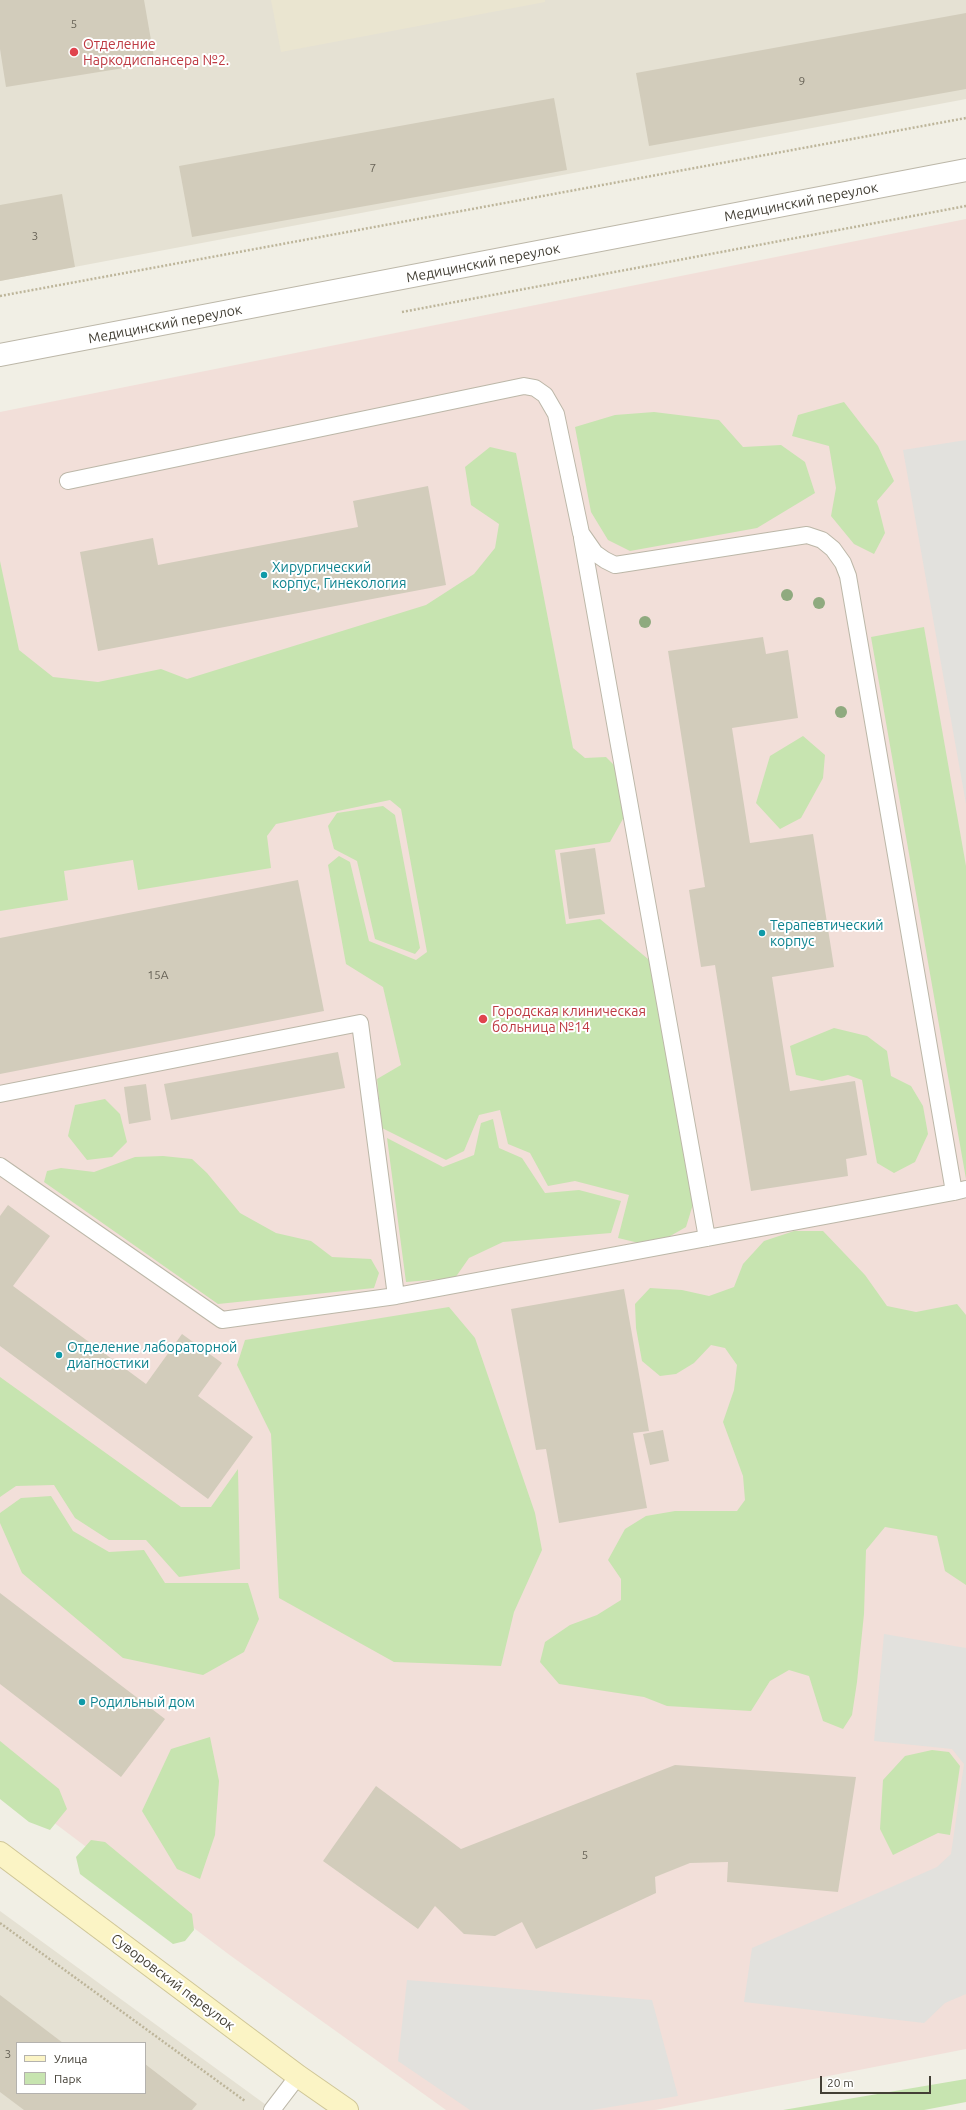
<!DOCTYPE html>
<html>
<head>
<meta charset="utf-8">
<style>
	body { margin:0 }
	#map { position:relative; width:966px; height:2110px; overflow:hidden; background:#f1efe5; font-family:Ubuntu,sans-serif }
	canvas { display:block }
	.legend { position:absolute; left:16px; top:2042px; width:130px; height:52px; box-sizing:border-box; background:#fff; border:1px solid #b4b2ae; margin:0; padding:5px 7px; list-style:none; font-size:12px; color:#433f35 }
	.legend li { display:flex; align-items:center; gap:8px; height:20px }
	.legend b { width:20px; border:1px solid #b4b2ae }
	.scale { position:absolute; left:820px; top:2076px; width:111px; height:18px; box-sizing:border-box; border:2px solid #433f35; border-top:0; padding-left:5px; font-size:12px; line-height:14px; white-space:nowrap; color:#433f35; -webkit-text-stroke:3px #fff; paint-order:stroke }
</style>
</head>
<body>
<div id="map">
<canvas width="966" height="2110"></canvas>
<ul class="legend">
<li><b style="height:5px;background:#fbf4c5"></b>Улица</li>
<li><b style="height:11px;background:#c7e4b0"></b>Парк</li>
</ul>
<div class="scale">20 m</div>
</div>
<script>
const context = document.querySelector('canvas').getContext('2d');
context.lineJoin = 'round';
function paint(path, color) { context.fillStyle = color; context.fill(path, 'evenodd'); }
const shape = rows => new Path2D(rows.map(r => 'M' + r).join(''));
function stroke(path, color, width, dash) { context.strokeStyle = color; context.lineWidth = width; context.lineCap = dash ? 'butt' : 'round'; context.setLineDash(dash || []); context.stroke(path); }
function label(font, color, halo, rows, align = 'center') {
  context.font = font + ' Ubuntu,sans-serif'; context.lineWidth = 4; context.setLineDash([]); context.textBaseline = 'middle'; context.strokeStyle = halo; context.fillStyle = color; for (const [text, x, y, turn = 0] of rows) {
    context.save(); context.translate(x, y); context.rotate((+turn || 0) * Math.PI / 180); context.textAlign = isNaN(turn) ? turn : align; if (halo) context.strokeText(text, 0, 0); context.fillText(text, 0, 0); context.restore();
  }
}
paint(shape([
	[0,0,966,0,966,99,0,281],
	[0,1911,273,2110,0,2110],
	[17,2043,145,2043,145,2093,17,2093]
]), '#e5e1d3');
paint(shape([
	[271,0,545,0,545,2,281,52]
]), '#eae5d0');
paint(shape([
	[966,219,966,2049,655,2110,446,2110,231,1956,0,1782,0,412]
]), '#f2dfd9');
paint(shape([
	[844,402,878,446,894,481,877,501,885,533,874,554,854,544,831,516,836,488,829,446,792,436,798,415],
	[654,412,719,420,743,447,781,445,805,462,815,493,757,528,630,551,608,540,591,512,575,427,615,415],
	[490,447,516,453,573,748,585,758,606,757,616,767,624,817,610,842,555,850,566,924,600,919,654,964,694,1201,686,1227,665,1239,639,1243,618,1238,629,1195,575,1181,548,1186,530,1153,508,1144,500,1110,479,1115,464,1151,446,1160,382,1128,377,1079,401,1065,383,987,346,964,328,865,339,856,350,862,369,941,416,960,427,952,401,809,390,800,276,824,267,836,271,868,138,890,133,860,64,871,68,900,0,911,0,561,19,650,53,677,98,682,161,669,187,679,426,605,474,574,495,548,499,524,471,505,465,467],
	[924,627,966,866,966,1179,871,637],
	[803,736,825,755,823,778,801,818,780,829,756,803,770,756],
	[383,806,395,815,420,948,415,954,375,939,357,861,334,849,328,826,337,813],
	[834,1028,867,1036,887,1051,891,1076,911,1086,923,1106,928,1134,915,1162,894,1173,877,1163,862,1080,848,1075,822,1081,796,1075,790,1046],
	[105,1099,120,1114,127,1142,112,1157,87,1160,68,1136,75,1105],
	[493,1119,499,1148,522,1158,545,1193,579,1190,621,1201,611,1233,503,1242,469,1258,455,1278,406,1282,387,1138,443,1167,474,1155,481,1123],
	[163,1156,192,1159,207,1173,240,1213,276,1233,311,1241,332,1257,371,1259,379,1273,374,1288,218,1304,44,1182,47,1171,61,1168,94,1172,135,1157],
	[794,1231,823,1231,865,1275,887,1306,916,1312,957,1304,966,1315,966,1585,945,1571,937,1536,885,1527,866,1550,864,1614,857,1682,852,1715,843,1729,823,1721,809,1676,789,1670,770,1681,751,1711,667,1706,644,1697,559,1684,540,1662,545,1642,570,1625,597,1615,621,1600,621,1579,608,1560,625,1529,646,1516,675,1511,737,1511,745,1500,743,1476,723,1422,734,1390,737,1365,725,1348,711,1345,694,1363,676,1374,660,1376,642,1361,636,1328,635,1304,650,1288,682,1290,709,1296,734,1287,743,1264,764,1241],
	[449,1307,475,1338,535,1513,542,1550,514,1612,501,1666,394,1662,279,1598,271,1434,237,1365,245,1340],
	[0,1377,181,1507,211,1507,238,1469,240,1569,179,1577,146,1540,109,1540,75,1518,54,1485,16,1486,0,1497],
	[51,1496,73,1531,109,1552,144,1550,165,1583,248,1583,259,1619,244,1652,203,1675,123,1658,22,1573,0,1523,0,1513,21,1498],
	[210,1737,219,1781,215,1835,200,1879,177,1869,142,1811,171,1749],
	[0,1741,59,1789,67,1809,50,1830,29,1822,0,1799],
	[932,1750,949,1752,960,1766,950,1835,938,1833,893,1855,880,1829,883,1780,905,1756],
	[91,1840,105,1842,192,1914,194,1930,185,1941,173,1944,80,1874,76,1857],
	[966,2079,966,2102,924,2110,783,2110]
]), '#c7e4b0');
paint(shape([
	[966,440,966,804,903,450],
	[884,1634,966,1648,966,1994,945,2003,924,2023,744,2002,752,1948,937,1867,951,1854,964,1764,952,1749,874,1741],
	[407,1980,652,2000,678,2096,592,2110,470,2110,398,2061]
]), '#e2e1dd');
paint(shape([
	[0,0,144,0,155,63,6,87,0,49],
	[966,13,966,89,649,146,636,73],
	[554,98,567,170,192,237,179,166],
	[62,194,75,267,0,281,0,205],
	[428,486,446,585,98,651,80,552,153,538,158,565,358,527,353,501],
	[763,637,766,654,788,650,798,718,732,728,750,843,813,834,834,967,772,977,790,1091,855,1081,867,1155,846,1159,848,1176,751,1191,715,965,701,967,689,890,705,887,668,651],
	[595,848,605,914,569,919,560,853],
	[298,880,324,1011,0,1074,0,938],
	[338,1052,345,1088,171,1120,164,1084],
	[146,1084,151,1120,129,1124,124,1087],
	[8,1205,50,1236,13,1286,146,1384,182,1334,222,1363,198,1396,253,1437,208,1499,0,1346,0,1216],
	[624,1289,649,1431,633,1433,647,1508,559,1523,546,1449,536,1450,511,1309],
	[663,1430,669,1461,650,1465,643,1434],
	[0,1593,165,1719,121,1777,0,1684],
	[675,1765,856,1777,838,1892,727,1882,728,1862,690,1863,655,1877,656,1893,536,1949,522,1922,495,1936,464,1934,435,1906,418,1929,323,1861,376,1786,461,1849],
	[0,1995,63,2043,17,2043,17,2093,145,2093,145,2064,197,2104,192,2110,24,2110,0,2092]
]), '#d2ccbb');
const lane = shape([
	[68,481,524,386,535,388,545,395,556,414,581,533,595,553,605,560,615,565,807,535,822,540,833,549,843,563,848,576,954,1192,966,1189],
	[582,538,707,1238],
	[0,1094,360,1023,396,1296],
	[0,1166,222,1320,396,1296,954,1192],
	[272,2110,298,2076]
]);
const street = shape([
	[0,355,966,170]
]);
const secondary = shape([
	[0,1853,298,2076,347,2110]
]);
stroke(lane, '#bcb7a8', 18);
stroke(street, '#bcb7a8', 24);
stroke(secondary, '#cfc697', 24);
stroke(shape([
	[0,296,966,118],
	[402,312,966,206],
	[0,1923,245,2101]
]), '#bdb59a', 2.5, [2, 2]);
stroke(lane, '#fff', 16);
stroke(street, '#fff', 22);
stroke(secondary, '#fbf4c5', 22);
context.fillStyle = '#8faa7f';
for (const [x, y] of [
	[787,595],
	[819,603],
	[645,622],
	[841,712]
]) { context.beginPath(); context.arc(x, y, 6, 0, 2 * Math.PI); context.fill(); }
for (const [x, y, r, color] of [
	[74,52,5,"#e0444e"],
	[264,575,4,"#0f9aa8"],
	[762,933,4,"#0f9aa8"],
	[483,1019,5,"#e0444e"],
	[59,1355,4,"#0f9aa8"],
	[82,1702,4,"#0f9aa8"]
]) { const dot = new Path2D(); dot.arc(x, y, r, 0, 2 * Math.PI); context.fillStyle = color; context.fill(dot); stroke(dot, '#fff', 1.5); }
label('12px', '#676256', null, [
	["5",74,24],
	["9",802,81],
	["7",373,168],
	["3",35,236],
	["15А",158,975],
	["5",585,1855],
	["3",8,2054]
]);
label('14px', '#be3a42', '#fff', [
	["Отделение",83,44],
	["Наркодиспансера №2.",83,60],
	["Городская клиническая",492,1011],
	["больница №14",492,1027]
], 'left');
label('14px', '#433f35', '#fff', [
	["Медицинский переулок",801,202,-11],
	["Медицинский переулок",483,263,-11],
	["Медицинский переулок",165,324,-11],
	["Суворовский переулок",173,1982,37]
]);
label('14px', '#0d838f', '#fff', [
	["Хирургический",272,567],
	["корпус, Гинекология",272,583],
	["Терапевтический",770,925],
	["корпус",770,941],
	["Отделение лабораторной",67,1347],
	["диагностики",67,1363],
	["Родильный дом",90,1702]
], 'left');
</script>
</body>
</html>
